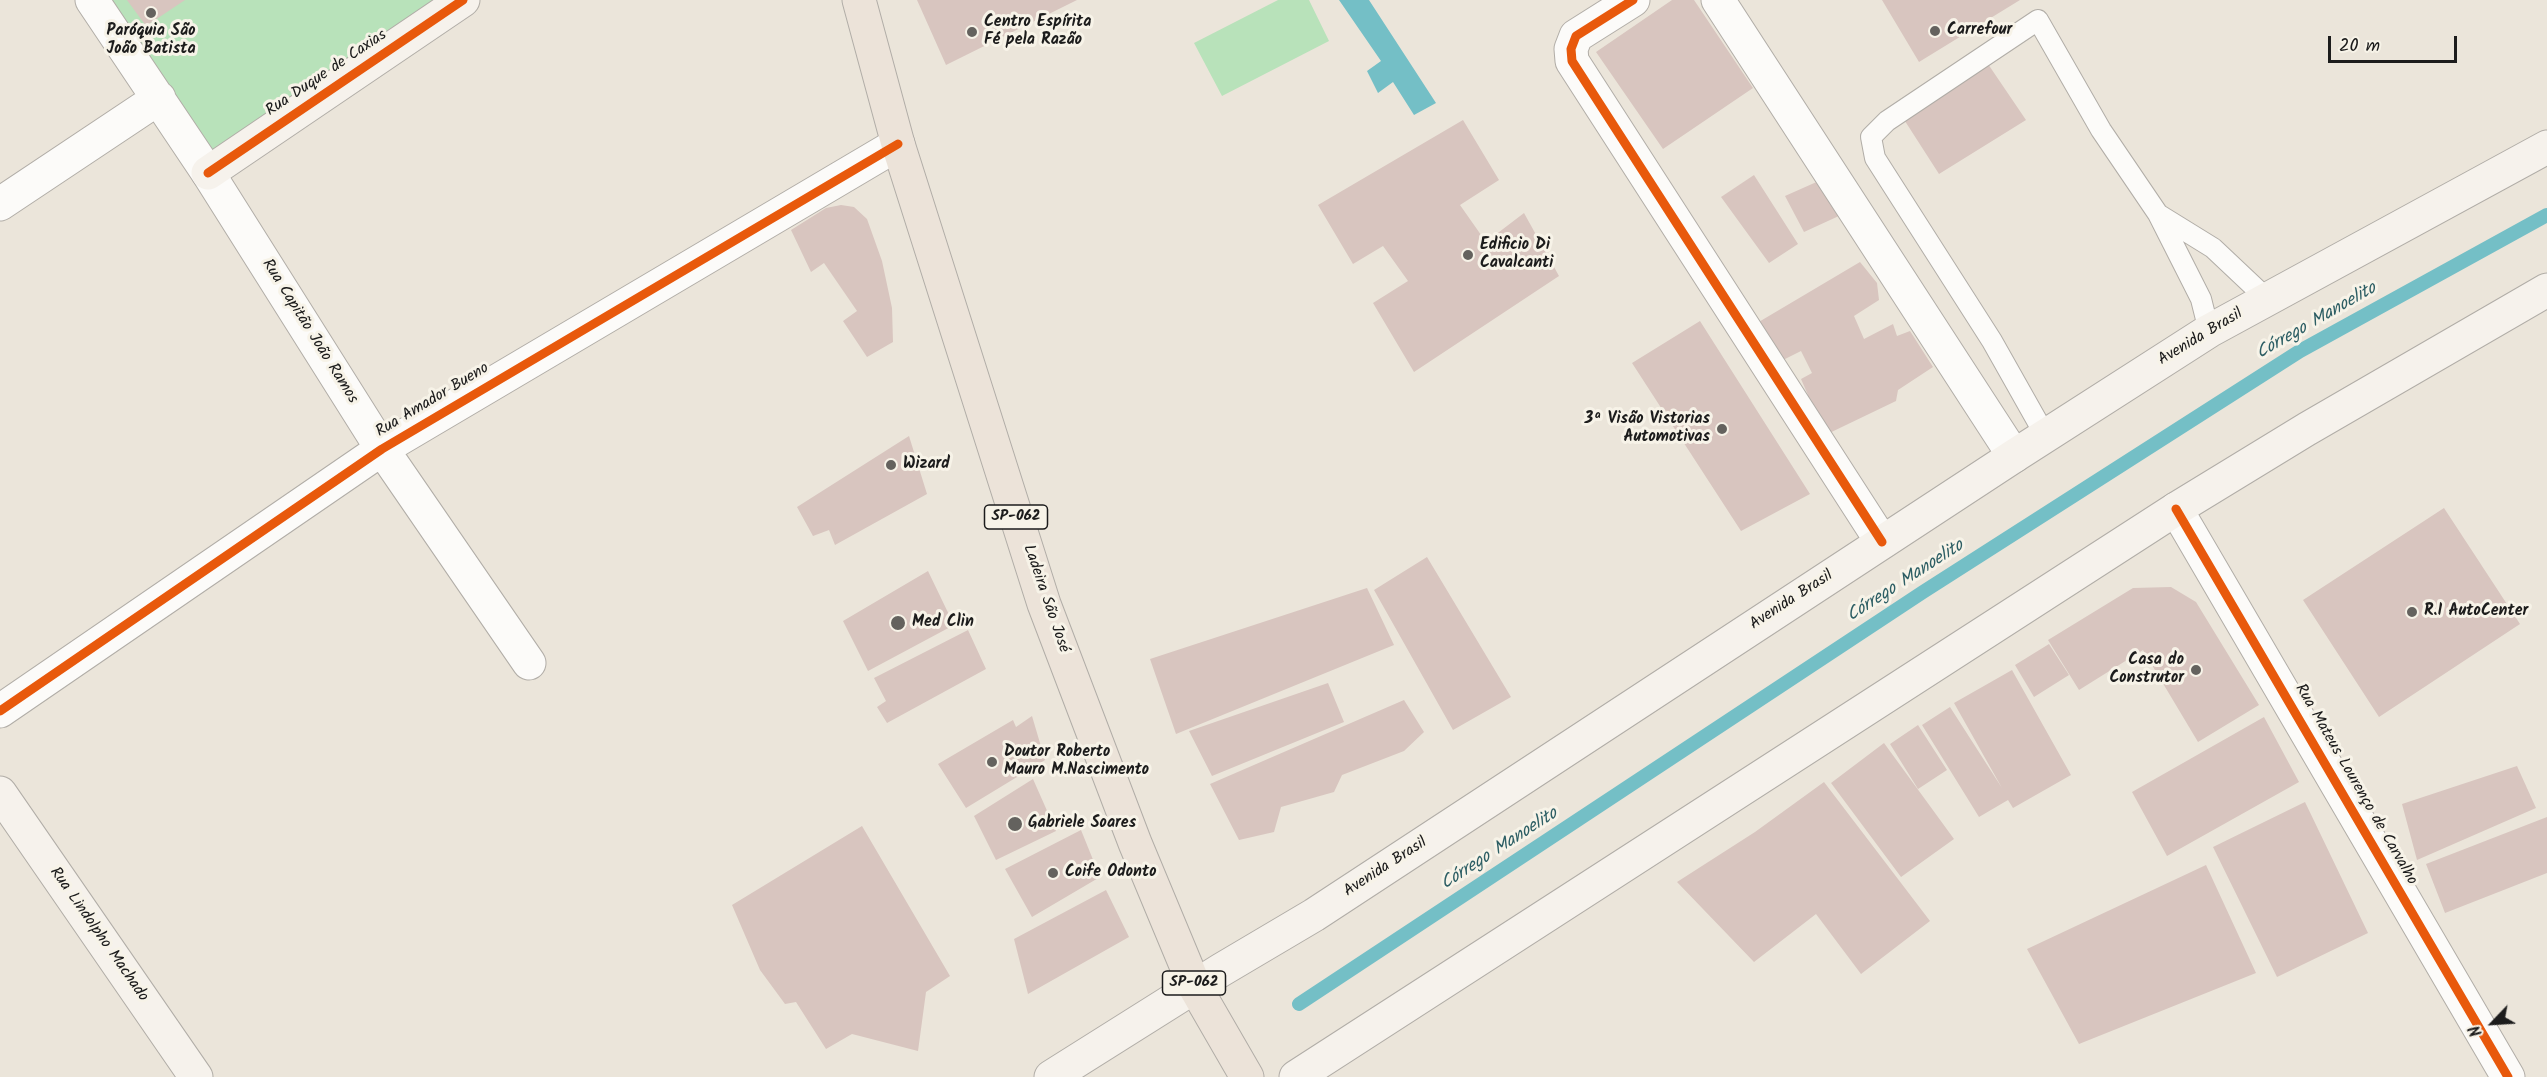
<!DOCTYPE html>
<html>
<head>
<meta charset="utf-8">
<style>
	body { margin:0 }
	#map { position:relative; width:2547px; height:1077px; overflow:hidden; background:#ebe5da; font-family:Kalam,sans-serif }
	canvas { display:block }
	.north { position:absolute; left:2463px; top:993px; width:60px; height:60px; -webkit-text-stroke:4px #f7f3e8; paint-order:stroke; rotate:245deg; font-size:16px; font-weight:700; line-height:24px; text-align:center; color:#1c1c1c }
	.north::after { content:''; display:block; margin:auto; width:21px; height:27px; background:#1c1c1c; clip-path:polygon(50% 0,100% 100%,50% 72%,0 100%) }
	.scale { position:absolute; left:2328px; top:36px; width:129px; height:27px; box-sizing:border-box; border:3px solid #1c1c1c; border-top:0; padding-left:8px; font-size:18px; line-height:21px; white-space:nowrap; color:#1c1c1c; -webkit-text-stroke:4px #f7f3e8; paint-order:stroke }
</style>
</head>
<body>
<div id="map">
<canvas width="2547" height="1077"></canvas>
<div class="north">N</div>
<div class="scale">20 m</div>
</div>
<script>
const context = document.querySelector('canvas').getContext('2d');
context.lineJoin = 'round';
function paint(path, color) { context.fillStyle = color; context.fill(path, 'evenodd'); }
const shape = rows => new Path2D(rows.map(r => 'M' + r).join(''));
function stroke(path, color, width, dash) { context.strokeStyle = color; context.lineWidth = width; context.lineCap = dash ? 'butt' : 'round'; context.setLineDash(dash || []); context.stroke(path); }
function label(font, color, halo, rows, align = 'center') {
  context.font = font + ' Kalam,sans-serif'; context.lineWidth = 6; context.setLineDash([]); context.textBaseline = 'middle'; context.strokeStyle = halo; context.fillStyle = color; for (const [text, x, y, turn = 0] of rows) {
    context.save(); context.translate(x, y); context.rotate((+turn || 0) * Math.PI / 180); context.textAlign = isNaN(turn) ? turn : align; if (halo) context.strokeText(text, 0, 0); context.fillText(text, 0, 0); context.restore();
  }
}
paint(shape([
	[94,0,464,0,208,169],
	[1278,0,1309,0,1329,41,1222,96,1194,43]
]), '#b8e2ba');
paint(shape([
	[1339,0,1369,0,1436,103,1414,115,1393,82,1378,93,1367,71,1381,61]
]), '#74bfc6');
stroke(shape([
	[1299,1004,1923,592,2300,351,2547,215]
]), '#74bfc6', 14);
paint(shape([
	[127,0,185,0,146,26],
	[917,0,1077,0,946,65],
	[1672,0,1694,0,1753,88,1663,149,1596,52],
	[1882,0,2020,0,1919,62],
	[1988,64,2026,120,1939,174,1903,118],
	[1463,120,1499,180,1460,205,1486,242,1524,213,1559,276,1414,372,1373,303,1408,281,1383,246,1353,264,1318,205],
	[1754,175,1798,244,1769,263,1721,197],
	[1821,180,1841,215,1804,232,1785,196],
	[841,205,854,207,867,219,882,261,892,308,893,342,867,357,843,321,857,311,824,263,811,272,791,230,826,208],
	[1860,262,1877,283,1879,300,1854,316,1864,339,1893,324,1897,336,1910,331,1933,367,1898,390,1896,401,1819,438,1798,399,1808,395,1801,379,1812,373,1801,351,1781,361,1752,326],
	[1700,321,1810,494,1741,531,1632,363],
	[909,436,927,494,835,545,829,530,813,536,797,507],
	[2444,508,2520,624,2379,717,2303,600],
	[1427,557,1511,697,1453,730,1374,590],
	[928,571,954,625,868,671,843,621],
	[2171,587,2196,602,2259,705,2198,742,2143,650,2079,690,2048,640,2133,588],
	[1367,588,1394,645,1176,734,1150,659],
	[968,630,986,669,887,723,877,707,886,701,874,678],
	[2049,644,2069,675,2034,697,2015,665],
	[2012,670,2071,775,2013,808,2008,800,1979,817,1922,725,1950,707,2002,788,1954,703],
	[1328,683,1344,722,1212,776,1189,731],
	[1404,700,1424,732,1404,751,1342,775,1334,792,1281,807,1274,832,1239,840,1210,784],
	[1032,716,1045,760,966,808,938,764,1013,720,1016,727],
	[2264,717,2299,782,2167,856,2132,792],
	[1918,725,1947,770,1918,789,1890,744],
	[1884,743,1954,839,1901,877,1831,783],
	[2517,766,2536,808,2417,860,2402,804],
	[1033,779,1056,831,996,860,974,816],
	[1824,782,1930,921,1861,974,1816,914,1754,962,1677,882,1755,832],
	[2305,802,2368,933,2277,977,2213,847],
	[2547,817,2547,873,2445,913,2426,864],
	[862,826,950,976,926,992,918,1051,852,1034,826,1049,796,1002,785,1004,760,970,732,905],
	[1081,830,1100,877,1032,917,1005,869],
	[2206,865,2256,973,2079,1044,2027,949],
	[1106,890,1129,937,1028,994,1014,939]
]), '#d8c5bf');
const lane = shape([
	[2158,214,2213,248,2266,298],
	[2045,435,1992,341,1875,158,1871,137,1887,121,2038,20,2101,130,2158,214,2201,299,2209,331]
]);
const street = shape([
	[92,0,208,173,382,449,529,663],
	[1633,0,1576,36,1571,49,1572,61,1882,542],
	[1718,0,2014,456],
	[0,204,159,98],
	[2176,509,2508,1077],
	[0,711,382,449,898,144]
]);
const secondary = shape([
	[208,173,463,0],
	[0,793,196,1077],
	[1051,1077,1221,970,1314,915,2014,456,2209,331,2547,147],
	[1296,1077,2176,509,2307,429,2547,290]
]);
const primary = shape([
	[859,0,898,144,1044,604,1135,843,1195,987,1247,1077]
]);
stroke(lane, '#b1ada7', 22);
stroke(street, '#b1ada7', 35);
stroke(secondary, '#b1ada7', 35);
stroke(primary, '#b1ada7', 35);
stroke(lane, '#fcfbf9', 20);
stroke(street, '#fcfbf9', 33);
stroke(secondary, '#f6f2ec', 33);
stroke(primary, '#ece3d9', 33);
stroke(shape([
	[1633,0,1576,36,1571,49,1572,61,1882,542],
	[208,173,463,0],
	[2176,509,2508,1077],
	[0,711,382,449,898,144]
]), '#e8590c', 9);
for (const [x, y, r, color] of [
	[151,13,6,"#64625e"],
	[1935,31,6,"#64625e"],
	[972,32,6,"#64625e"],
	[1468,255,6,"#64625e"],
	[1722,429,6,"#64625e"],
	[891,465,6,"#64625e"],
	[2412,612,6,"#64625e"],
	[898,623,8,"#64625e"],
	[2196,670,6,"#64625e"],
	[992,762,6,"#64625e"],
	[1015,824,8,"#64625e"],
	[1053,873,6,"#64625e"]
]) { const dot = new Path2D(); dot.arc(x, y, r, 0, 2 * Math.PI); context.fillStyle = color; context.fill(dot); stroke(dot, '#f7f3e8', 2); }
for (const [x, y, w] of [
	[1016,517,63],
	[1194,983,63]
]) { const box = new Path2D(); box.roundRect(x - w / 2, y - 12, w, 24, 4.5); context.fillStyle = '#f7f3e8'; context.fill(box); stroke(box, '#1c1c1c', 1.5); }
label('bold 15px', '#1c1c1c', null, [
	["SP-062",1016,517],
	["SP-062",1194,983]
]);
label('bold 16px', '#1c1c1c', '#f7f3e8', [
	["Centro Espírita",984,23],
	["Fé pela Razão",984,41],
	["Carrefour",1947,31],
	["Paróquia São",151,32,"center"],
	["João Batista",151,50,"center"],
	["Edificio Di",1480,246],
	["Cavalcanti",1480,264],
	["3ª Visão Vistorias",1710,420,"right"],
	["Automotivas",1710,438,"right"],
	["Wizard",903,465],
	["R.I AutoCenter",2424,612],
	["Med Clin",912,623],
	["Casa do",2184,661,"right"],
	["Construtor",2184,679,"right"],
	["Doutor Roberto",1004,753],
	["Mauro M.Nascimento",1004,771],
	["Gabriele Soares",1028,824],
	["Coife Odonto",1065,873]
], 'left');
label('16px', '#1c1c1c', '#f7f3e8', [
	["Rua Duque de Caxias",327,74,-34],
	["Rua Capitão João Ramos",309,332,58],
	["Avenida Brasil",2201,338,-31],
	["Rua Amador Bueno",433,401,-31],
	["Ladeira São José",1045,599,71],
	["Avenida Brasil",1792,601,-33],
	["Rua Mateus Lourenço de Carvalho",2355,785,60],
	["Avenida Brasil",1386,868,-33],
	["Rua Lindolpho Machado",98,935,55]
]);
label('italic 18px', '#2d5e64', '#f7f3e8', [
	["Córrego Manoelito",2317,322,-30],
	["Córrego Manoelito",1906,582,-33],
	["Córrego Manoelito",1500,850,-33]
]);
</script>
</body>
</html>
